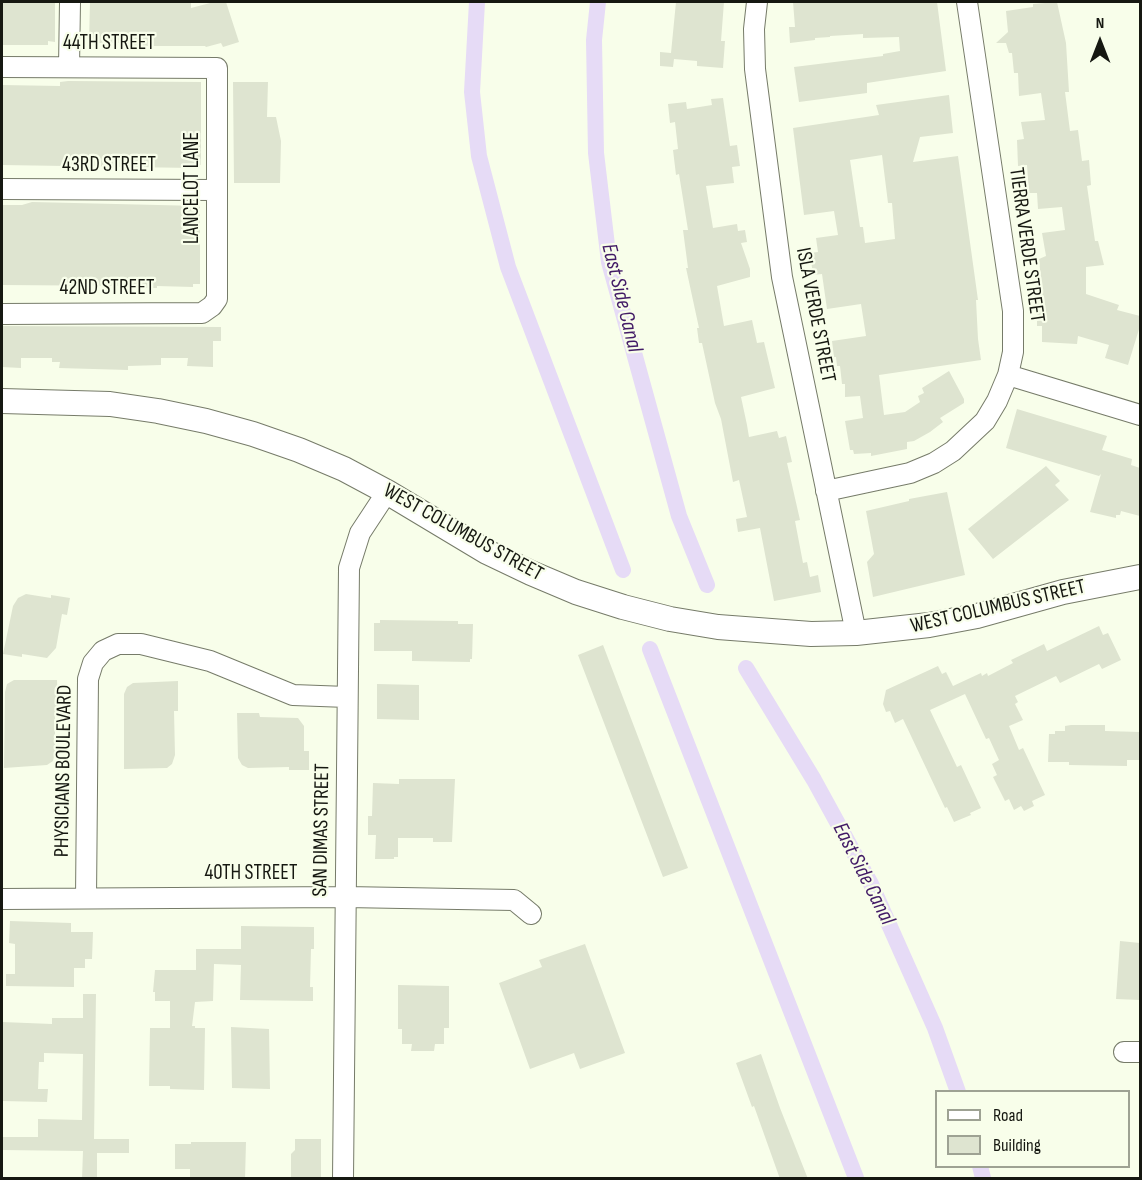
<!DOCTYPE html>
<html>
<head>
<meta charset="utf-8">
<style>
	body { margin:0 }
	#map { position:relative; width:1142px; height:1180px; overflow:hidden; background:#f8feea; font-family:"Sofia Sans Condensed",sans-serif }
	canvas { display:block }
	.frame { position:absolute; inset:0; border:3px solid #161811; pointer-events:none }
	.legend { position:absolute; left:935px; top:1090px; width:195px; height:78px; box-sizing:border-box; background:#f8feea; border:2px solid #9ea293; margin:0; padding:8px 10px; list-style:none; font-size:18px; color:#161811 }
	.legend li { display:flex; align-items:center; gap:12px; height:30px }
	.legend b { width:30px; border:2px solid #9ea293 }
	.north { position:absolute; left:1070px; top:12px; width:60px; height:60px; -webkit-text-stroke:4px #f8feea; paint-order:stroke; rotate:0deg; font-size:16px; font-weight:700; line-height:24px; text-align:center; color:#161811 }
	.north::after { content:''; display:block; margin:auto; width:21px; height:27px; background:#161811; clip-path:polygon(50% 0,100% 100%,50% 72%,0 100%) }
</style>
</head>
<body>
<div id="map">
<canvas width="1142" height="1180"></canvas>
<div class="frame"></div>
<ul class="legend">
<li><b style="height:8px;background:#fff"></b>Road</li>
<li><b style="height:16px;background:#dee4d0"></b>Building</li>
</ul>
<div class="north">N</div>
</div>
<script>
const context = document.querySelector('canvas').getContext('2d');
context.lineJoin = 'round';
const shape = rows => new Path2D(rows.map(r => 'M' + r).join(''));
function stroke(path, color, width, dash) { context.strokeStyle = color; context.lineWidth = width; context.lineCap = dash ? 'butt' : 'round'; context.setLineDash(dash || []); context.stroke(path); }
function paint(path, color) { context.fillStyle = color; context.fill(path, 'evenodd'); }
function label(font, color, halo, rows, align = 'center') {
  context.font = font + ' "Sofia Sans Condensed",sans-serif'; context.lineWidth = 4.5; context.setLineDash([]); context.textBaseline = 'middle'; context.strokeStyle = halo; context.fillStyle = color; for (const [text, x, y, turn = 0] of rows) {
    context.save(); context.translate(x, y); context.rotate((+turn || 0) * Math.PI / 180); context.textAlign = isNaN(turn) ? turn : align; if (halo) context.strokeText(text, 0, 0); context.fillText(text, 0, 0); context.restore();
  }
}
stroke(shape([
	[477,2,472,92,479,156,508,267,623,570],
	[598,2,594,40,596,153,609,262,679,516,707,585],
	[650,649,856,1178],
	[746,668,814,780,871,884,935,1028,958,1092],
	[980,1166,983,1178]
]), '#e6dbf6', 16);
paint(shape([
	[2,2,55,3,55,42,48,41,48,45,2,45],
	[90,2,191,2,191,8,214,2,226,2,239,42,223,47,221,43,206,47,205,46,133,46,133,43,89,43],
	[676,2,724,2,721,41,725,41,723,68,697,66,697,61,674,59,673,67,660,66,660,52,671,53],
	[793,2,937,2,946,71,867,83,867,93,799,102,794,67,883,56,883,54,900,51,899,37,863,38,863,34,830,36,830,37,815,38,815,40,790,43,789,27,795,27],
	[1057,2,1066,43,1069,92,1065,92,1070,131,1078,130,1082,161,1089,160,1091,185,1087,186,1095,241,1098,241,1104,265,1086,267,1086,294,1119,305,1117,310,1140,316,1140,326,1128,365,1105,358,1109,345,1078,336,1077,344,1042,342,1042,326,1037,326,1037,280,1041,280,1039,259,1046,256,1042,233,1065,230,1062,207,1038,209,1037,193,1029,193,1027,165,1018,166,1017,140,1024,139,1021,122,1045,120,1041,93,1019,96,1018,73,1014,73,1012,53,1009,53,1006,43,996,43,1008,32,1006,11,1033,7,1033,4],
	[68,81,201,82,201,165,193,164,193,168,2,165,2,85,60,86,60,82],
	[233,82,268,82,267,117,276,117,281,141,280,183,234,183],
	[949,95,953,133,920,137,913,162,958,156,978,300,976,300,978,339,981,360,879,375,884,415,905,412,920,402,918,396,924,393,922,388,949,371,964,399,964,403,940,418,943,422,930,432,914,441,907,442,907,449,871,456,871,453,854,454,853,450,850,450,845,421,863,418,860,396,845,397,845,384,842,384,840,366,837,366,836,357,834,357,832,341,866,336,861,304,827,309,822,274,813,275,810,253,818,252,816,238,838,235,834,211,804,215,793,128,879,115,876,105],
	[882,155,888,203,892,203,895,239,865,243,863,227,860,227,850,160],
	[723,98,730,146,737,145,740,166,732,167,734,183,706,186,713,228,737,224,738,231,745,230,747,242,741,243,750,269,750,277,717,286,724,326,752,320,757,343,764,342,775,388,741,397,747,425,749,437,777,431,779,438,786,436,792,462,787,463,800,520,795,521,803,563,807,562,810,577,818,575,821,592,774,601,760,528,738,532,736,519,747,517,739,480,733,482,721,419,715,403,702,343,699,343,697,328,699,328,686,268,688,268,683,230,688,230,679,174,676,175,673,150,678,149,675,122,670,123,668,104,686,102,687,109,712,105,711,99],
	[32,202,200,206,200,284,193,284,193,287,157,286,157,288,140,288,140,286,2,285,2,205,22,205],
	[2,326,221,327,221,341,213,341,213,367,187,366,188,358,161,358,161,365,128,366,128,370,59,368,60,362,52,362,52,358,21,358,21,368,2,367],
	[1017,409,1107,436,1102,450,1132,459,1131,465,1140,468,1140,516,1121,511,1120,515,1116,515,1116,518,1090,512,1101,474,1099,476,1006,448],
	[1046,466,1060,481,1055,485,1069,500,993,559,968,529],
	[947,492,965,575,873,597,867,562,874,554,866,511,909,501,909,499],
	[26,594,51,598,51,595,70,598,67,615,62,614,56,648,47,658,22,654,22,657,3,654,13,606,18,598],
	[380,620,458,621,458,624,473,624,472,659,470,659,470,662,412,661,412,651,374,651,374,623,380,623],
	[1099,626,1103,635,1108,633,1121,660,1102,669,1099,664,1060,683,1056,676,1015,696,1018,702,1015,704,1023,720,1009,726,1019,750,1023,748,1045,795,1032,801,1034,806,1024,811,1021,806,1014,810,1009,799,1005,801,993,777,997,775,992,764,999,760,989,738,986,739,965,694,930,710,957,767,961,765,981,808,970,813,971,815,954,822,947,807,945,808,903,719,895,723,890,711,886,712,883,704,886,690,938,666,942,674,946,672,953,686,981,673,982,676,987,673,988,676,1013,663,1011,660,1044,644,1047,651],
	[603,645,688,868,663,877,578,655],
	[14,680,57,680,58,708,55,708,55,752,53,761,47,765,4,768,5,692,7,684],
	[178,681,178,711,174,711,175,755,172,764,167,768,124,769,124,694,127,687,133,683],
	[377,684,419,685,419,720,377,719],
	[237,713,259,713,260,717,298,718,304,726,304,751,309,751,309,770,289,770,289,767,248,768,242,765,238,758],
	[1071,725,1105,725,1105,731,1140,732,1140,760,1127,760,1127,766,1069,765,1069,762,1048,762,1049,734,1055,734,1055,731,1065,731,1065,726],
	[399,779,455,779,452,842,433,842,433,838,398,838,398,857,394,857,394,859,375,859,376,835,368,835,368,816,372,816,373,783,399,784],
	[10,921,71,923,71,932,93,932,92,959,85,959,85,968,74,968,74,987,6,986,6,974,15,974,15,944,9,943],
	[241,926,314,927,314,949,311,949,310,987,313,987,313,1001,240,1000,241,965,214,964,213,1001,195,1002,192,1026,195,1026,195,1028,205,1028,204,1090,170,1089,170,1086,149,1086,150,1028,170,1028,170,1001,155,1001,155,992,153,992,155,970,196,970,196,949,241,949],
	[1120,941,1140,943,1140,1000,1116,999],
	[585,944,625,1053,580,1069,574,1053,530,1069,499,983,542,967,539,960],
	[398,985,449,986,449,1028,444,1028,444,1044,435,1044,434,1051,411,1051,412,1044,402,1044,402,1029,398,1029],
	[83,994,96,994,94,1139,129,1139,129,1153,97,1153,97,1179,82,1179,83,1151,2,1150,2,1137,38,1137,38,1119,82,1120,83,1054,44,1053,44,1062,39,1062,38,1089,48,1089,47,1102,2,1101,2,1022,52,1024,52,1018,83,1018],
	[231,1027,269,1029,270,1089,232,1088],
	[761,1054,780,1108,808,1179,780,1179,754,1106,752,1107,736,1063],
	[295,1139,321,1139,321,1179,291,1179,291,1154,295,1150],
	[191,1142,246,1142,245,1179,190,1179,190,1169,175,1169,175,1144,191,1144]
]), '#dee4d0');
const minor = shape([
	[757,2,754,29,755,69,782,277,856,633],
	[2,67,217,68,217,299,212,306,202,313,2,314],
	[69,67,70,2],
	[2,189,216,190],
	[1008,375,1140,415],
	[826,491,910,473,934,463,953,451,985,421,997,401,1008,375,1013,352,1013,311,967,2],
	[86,898,88,679,93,663,103,651,118,644,141,644,210,661,293,695,347,697],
	[2,899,346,897,514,900,531,914],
	[1124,1052,1140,1052],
	[343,1178,349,568,360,533,387,492]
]);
const major = shape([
	[2,401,110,404,158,411,206,421,253,434,299,450,344,469,387,492,487,552,531,573,576,592,623,607,670,619,718,627,811,634,856,633,929,625,977,616,1063,592,1140,577]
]);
stroke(minor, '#767b69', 22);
stroke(major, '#767b69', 26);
stroke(minor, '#fff', 20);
stroke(major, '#fff', 24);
label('21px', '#161811', '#f8feea', [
	["44TH STREET",109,44],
	["43RD STREET",109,166],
	["LANCELOT LANE",193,188,-90],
	["TIERRA VERDE STREET",1026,245,82],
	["42ND STREET",107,289],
	["ISLA VERDE STREET",815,315,79],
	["WEST COLUMBUS STREET",463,533,29],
	["WEST COLUMBUS STREET",998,607,-13],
	["PHYSICIANS BOULEVARD",64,771,-89],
	["SAN DIMAS STREET",322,830,-89],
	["40TH STREET",251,874]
]);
label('italic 22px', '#421b66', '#f8feea', [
	["East Side Canal",621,298,76],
	["East Side Canal",863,874,63]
]);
</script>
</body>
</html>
